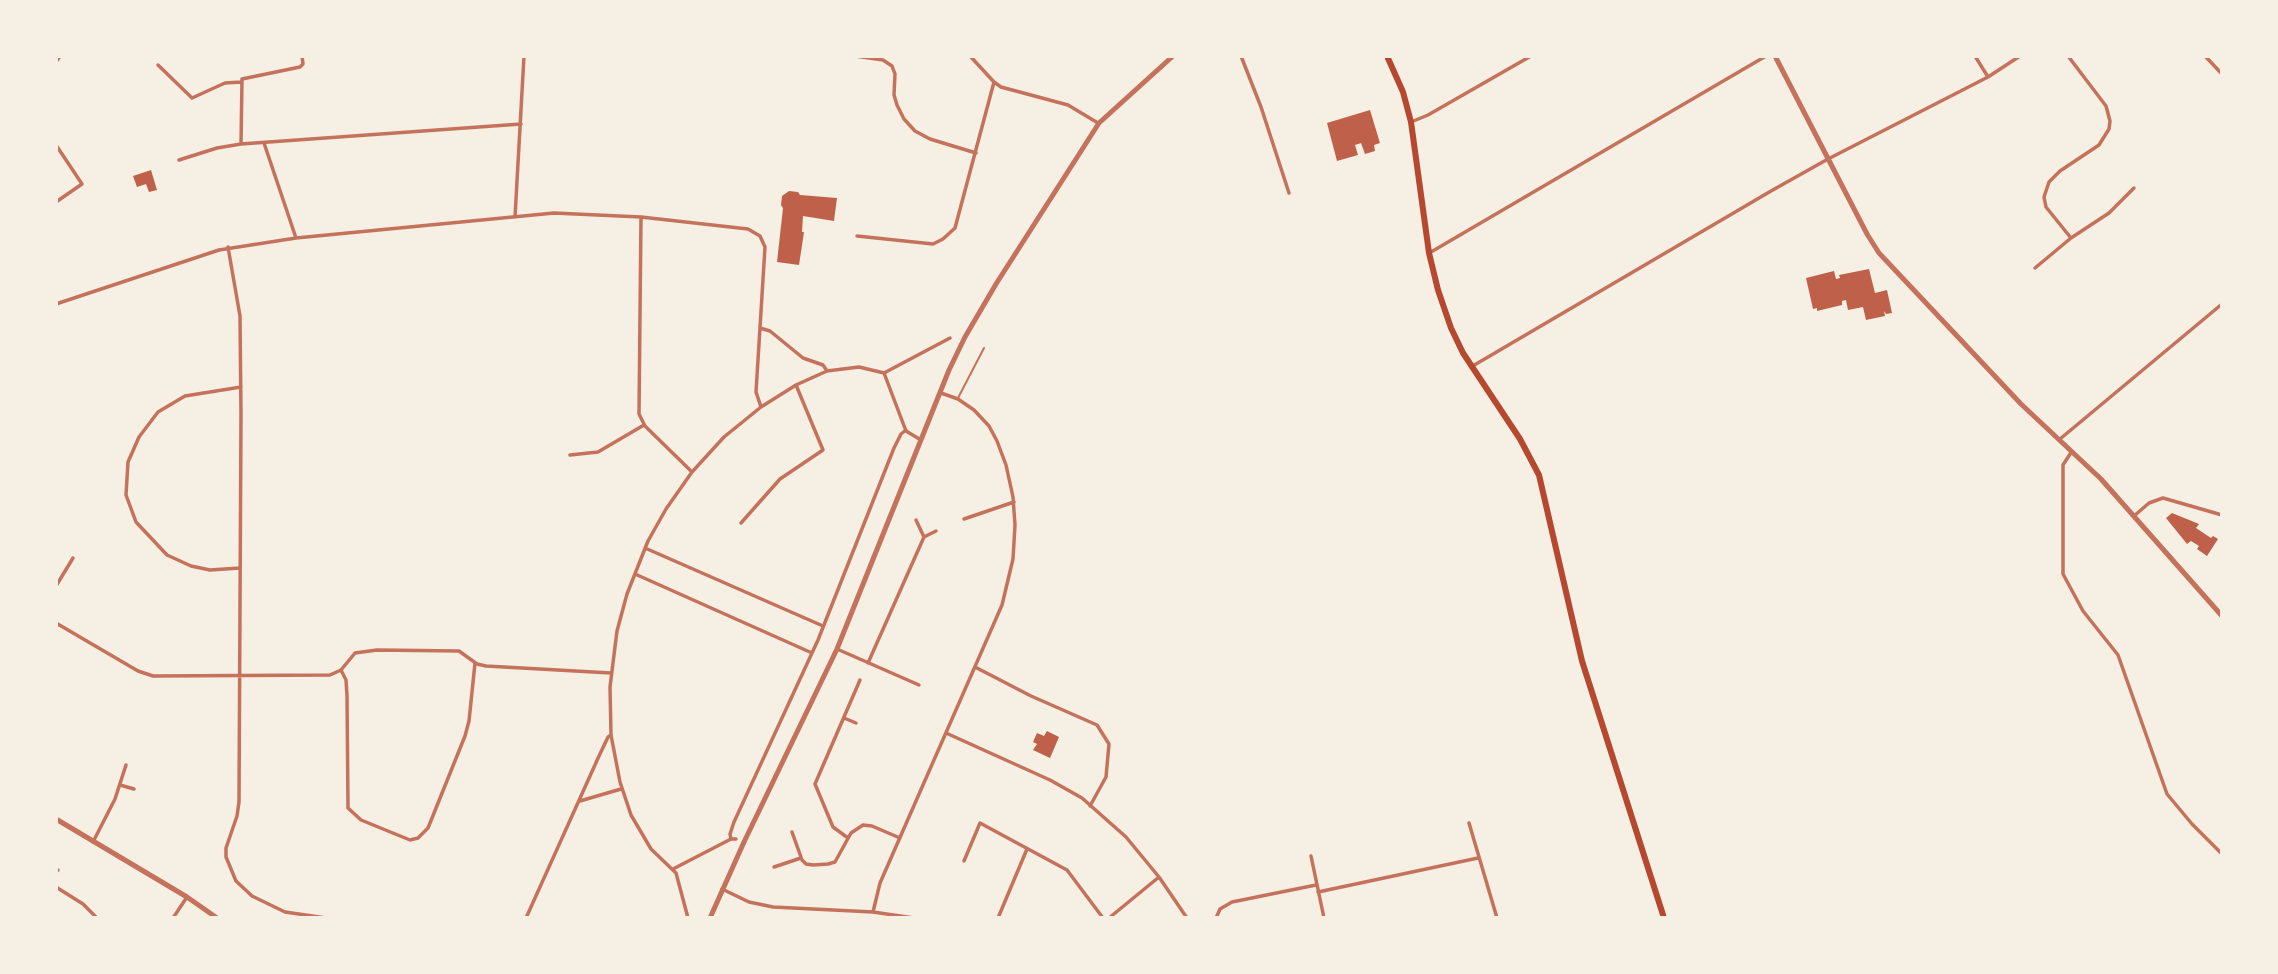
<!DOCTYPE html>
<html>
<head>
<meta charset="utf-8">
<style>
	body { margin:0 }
	#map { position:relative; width:2278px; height:974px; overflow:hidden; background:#f6efe4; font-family:Arial,sans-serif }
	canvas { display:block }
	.frame { position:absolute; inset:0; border:58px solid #f6efe4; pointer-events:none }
</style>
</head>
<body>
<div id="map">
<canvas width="2278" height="974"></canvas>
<div class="frame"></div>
</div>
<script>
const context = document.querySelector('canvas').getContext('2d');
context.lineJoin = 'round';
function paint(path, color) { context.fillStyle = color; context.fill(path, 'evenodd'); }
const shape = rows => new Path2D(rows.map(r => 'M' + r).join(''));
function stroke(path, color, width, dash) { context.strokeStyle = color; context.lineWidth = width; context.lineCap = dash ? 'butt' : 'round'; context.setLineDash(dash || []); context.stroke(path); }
paint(shape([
	[1370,110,1380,143,1374,145,1375,151,1365,154,1361,143,1355,145,1358,155,1337,161,1327,123],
	[151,170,157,190,149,192,146,184,137,187,133,176],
	[789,191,798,192,800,195,837,198,834,221,803,216,802,232,804,232,799,265,777,262,783,208,781,205,782,196],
	[1869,269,1875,293,1887,290,1892,313,1886,314,1884,311,1885,316,1866,320,1863,307,1848,310,1846,300,1842,301,1842,305,1817,311,1817,308,1813,309,1806,278,1834,271,1836,279,1840,278,1839,275],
	[2172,513,2199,524,2196,528,2211,538,2213,536,2218,539,2207,556,2197,549,2199,546,2191,541,2187,544,2166,518],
	[1047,731,1059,737,1050,758,1033,750,1037,744,1033,742,1037,733,1044,736]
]), '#bf614a');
stroke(shape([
	[958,398,984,348]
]), '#c5725c', 2);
stroke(shape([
	[855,56,883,60,892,66,895,74,894,95,897,105,904,119,915,131,930,139,976,153],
	[970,56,994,82,1001,87,1068,105,1098,123],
	[1241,56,1261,107,1289,193],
	[1975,56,1988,77],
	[2205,56,2222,74],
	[56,62,60,56],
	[158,65,192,98,225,83,241,82],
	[1411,122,1428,115,1531,56],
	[264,143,296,238],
	[241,144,242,79,300,67,303,64,302,56],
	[56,145,82,184,56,202],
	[179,160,217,148,241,144,521,124],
	[515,217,524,56],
	[641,217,639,414,645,426,692,472],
	[857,236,933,244,943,239,955,228,994,82],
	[2071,238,2109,213,2134,188],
	[228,247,240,316,241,414,239,802,237,816,226,848,226,857,236,881,252,896,285,912,326,918],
	[1431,252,1766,56],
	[2035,268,2071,238,2046,207,2044,197,2049,182,2060,171,2099,145,2109,129,2110,121,2106,106,2068,56],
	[56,304,219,250,296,238,554,213,641,217,748,229,760,236,765,247,756,392,761,407],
	[760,328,770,331,803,358,823,365,827,371],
	[1471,367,1771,191,1828,159,1988,77,2020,56],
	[884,373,950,338],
	[2060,439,2222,304],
	[2072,451,2063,465,2063,574,2083,611,2118,655,2167,794,2192,824,2222,854],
	[570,455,598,452,644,425],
	[2134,516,2149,503,2163,498,2222,515],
	[964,519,1014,502],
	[741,523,780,479,823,450,796,385],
	[924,537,936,531],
	[645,548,823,626],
	[240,568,210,570,191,566,167,555,136,522,126,495,128,462,139,437,158,412,185,396,241,387],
	[635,574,812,653],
	[56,586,73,558],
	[56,623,138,671,153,676,330,675,341,670,355,653,377,650,459,651,477,664,486,666,611,673],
	[837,649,919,685],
	[868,663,924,537,916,520],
	[975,667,1031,696,1097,725,1109,744,1106,777,1090,806],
	[341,670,346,680,347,696,348,808,361,820,410,840,418,838,428,828,465,736,469,721,475,663],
	[844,718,856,723],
	[946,733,1050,780,1082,798,1126,837,1159,877,1187,918],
	[120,785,134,789],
	[580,801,621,789],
	[1469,823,1497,918],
	[792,832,802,860,806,864,813,865,828,864,835,862,851,833,863,825,872,826,900,838],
	[848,838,833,827,815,784,860,680],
	[731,839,730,834,734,822,818,640,894,448,901,434,906,430],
	[93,842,115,799,126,765],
	[1311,856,1324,918],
	[964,861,980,823,1067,870,1103,918],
	[774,867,801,858],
	[673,869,731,839,736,839],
	[56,872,58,870],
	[56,887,83,904,97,918],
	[722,889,749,902,773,907,873,912,914,918],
	[1318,892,1478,858],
	[873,912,880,883,1002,605,1013,559,1015,525,1013,497,1006,465,997,441,989,426,974,410,958,399,941,393],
	[173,918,187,897],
	[526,918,599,756,608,737,611,735],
	[688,918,676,873,651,849,631,815,620,782,611,735,610,687,617,631,627,594,648,541,666,509,692,472,724,437,761,407,796,385,827,371,859,367,884,373,906,431,921,440],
	[998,918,1027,849],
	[1109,918,1159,877],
	[1216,918,1220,909,1232,902,1316,885]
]), '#c5725c', 3.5);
stroke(shape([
	[1775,56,1867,234,1879,253,2021,404,2101,479,2222,616],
	[56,819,187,897,217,918],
	[710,918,744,842,837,649,949,370,965,337,996,284,1099,123,1173,56]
]), '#c5725c', 5);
stroke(shape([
	[1387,56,1403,92,1411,122,1429,253,1438,290,1451,328,1463,353,1520,439,1539,475,1582,661,1664,918]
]), '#b5482f', 6);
</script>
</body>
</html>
